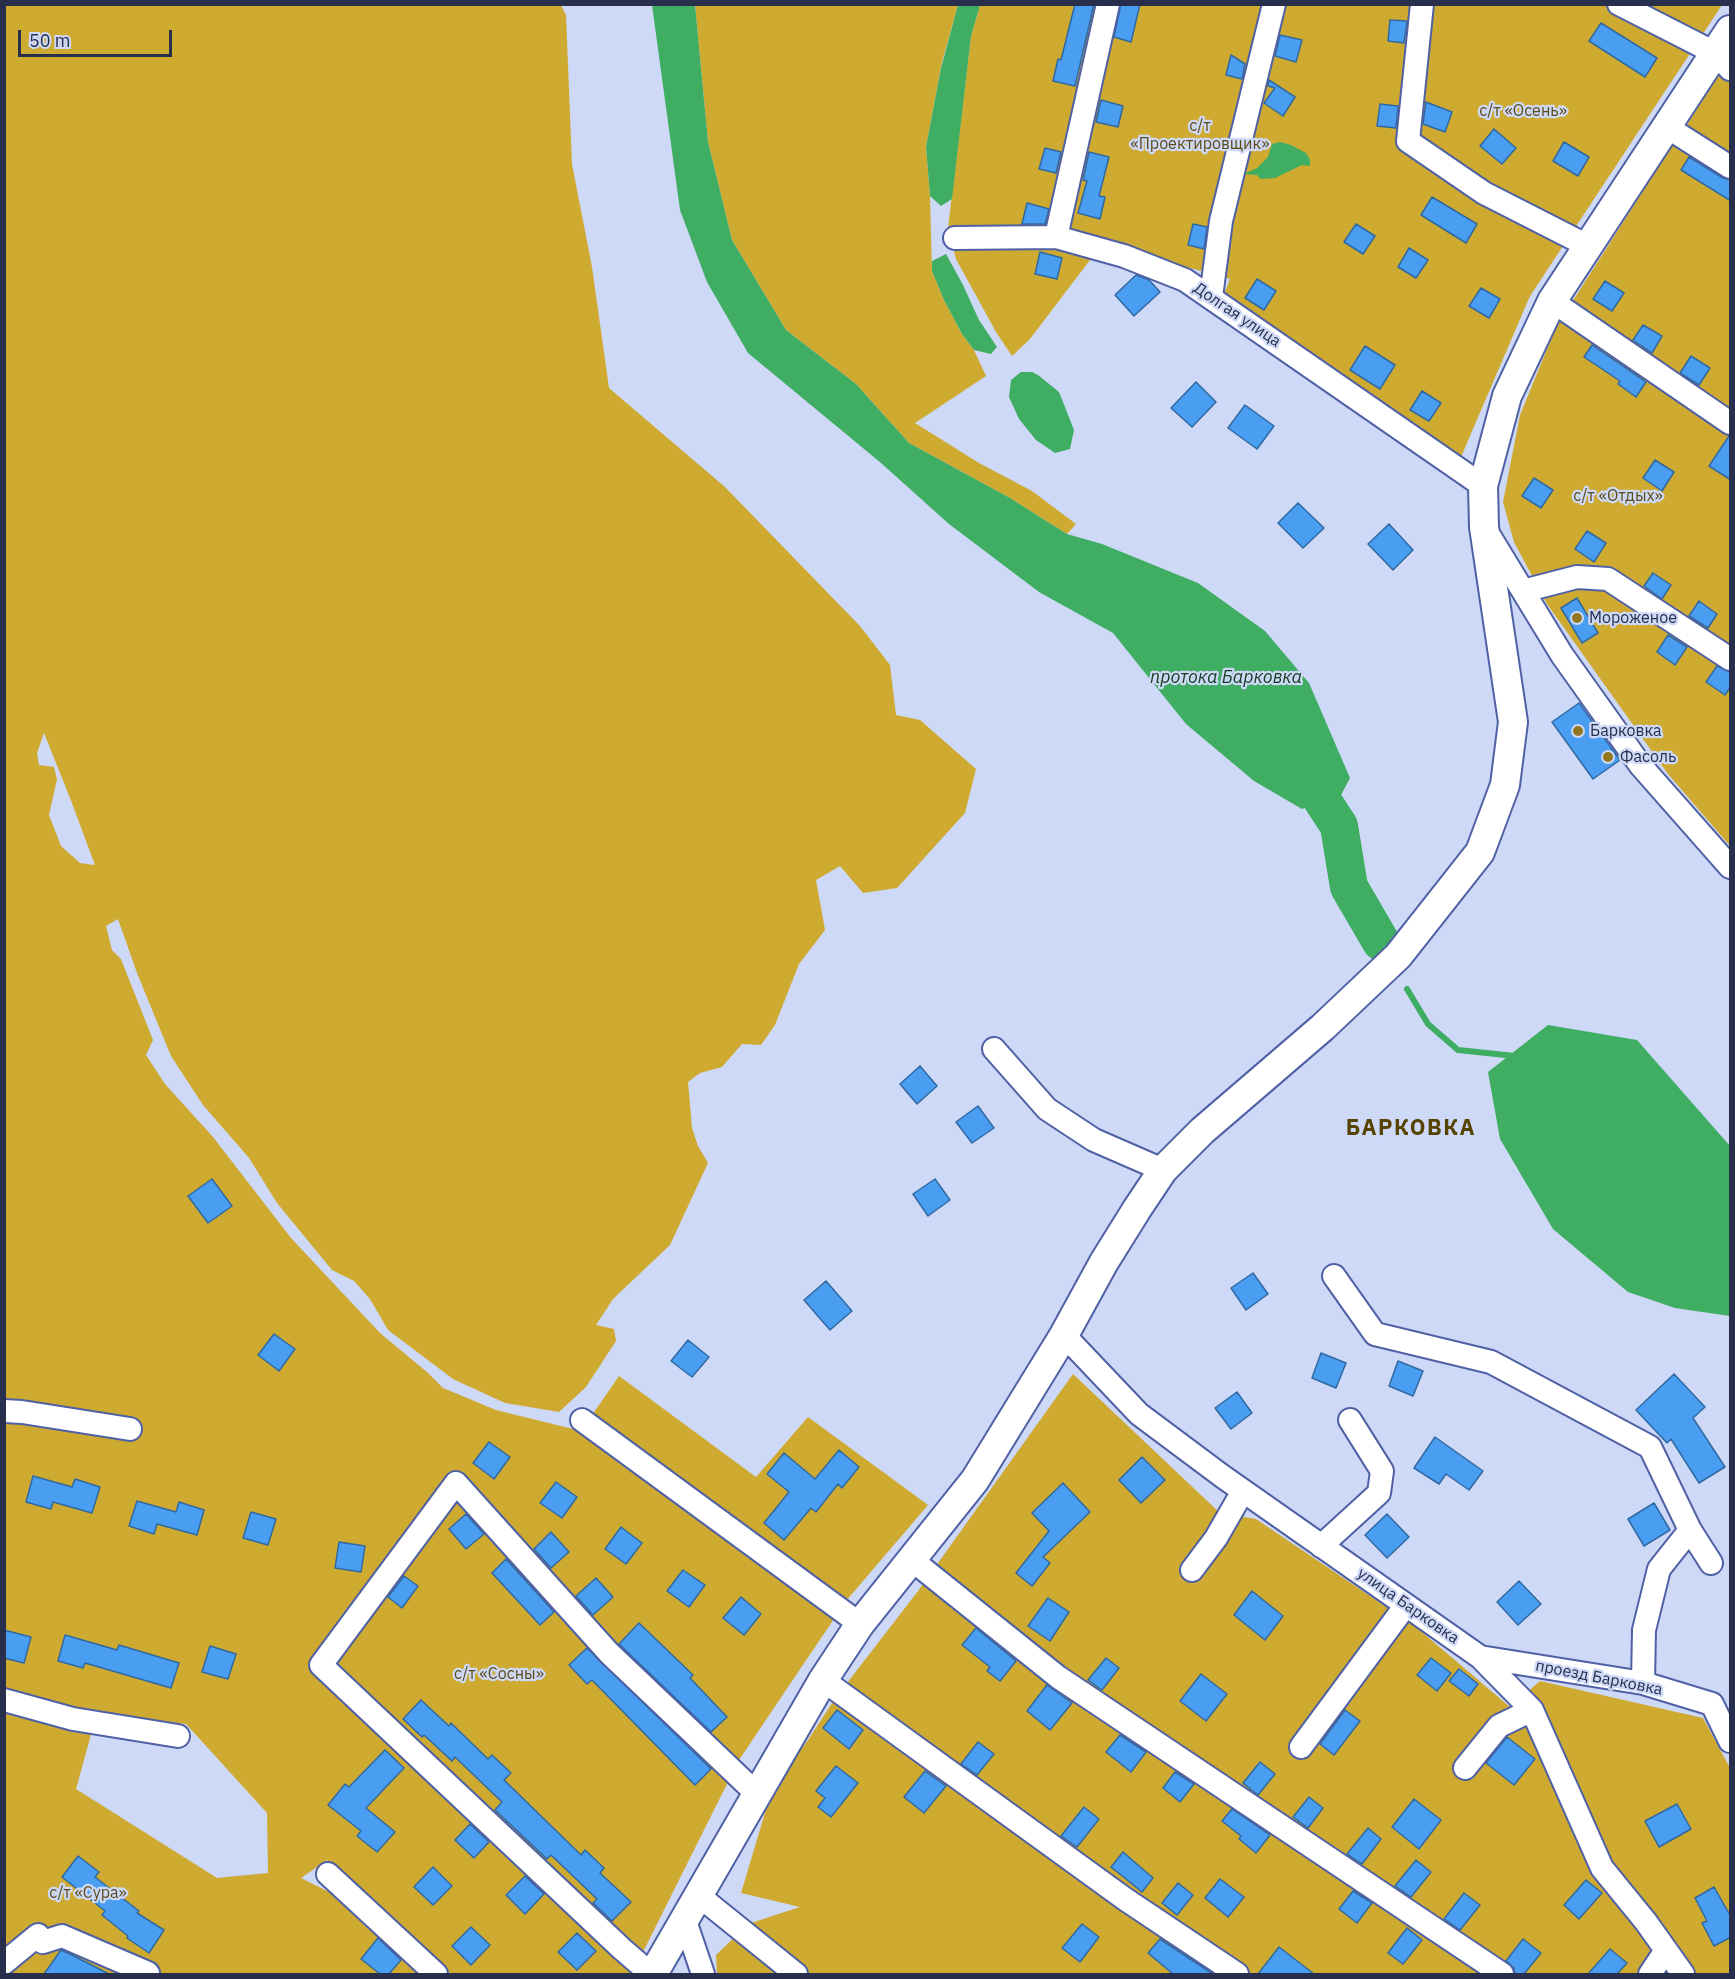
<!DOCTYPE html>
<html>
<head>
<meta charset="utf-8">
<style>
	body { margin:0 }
	#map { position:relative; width:1735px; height:1979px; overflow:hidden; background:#ced8f7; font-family:"IBM Plex Sans",sans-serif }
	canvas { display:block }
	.frame { position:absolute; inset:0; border:6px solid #272f4d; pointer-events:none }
	.scale { position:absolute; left:18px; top:30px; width:154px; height:27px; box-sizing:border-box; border:3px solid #272f4d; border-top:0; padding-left:8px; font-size:18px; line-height:21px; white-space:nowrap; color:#272f4d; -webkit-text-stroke:4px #ced8f7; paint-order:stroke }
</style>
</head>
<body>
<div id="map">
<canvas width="1735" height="1979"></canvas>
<div class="frame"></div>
<div class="scale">50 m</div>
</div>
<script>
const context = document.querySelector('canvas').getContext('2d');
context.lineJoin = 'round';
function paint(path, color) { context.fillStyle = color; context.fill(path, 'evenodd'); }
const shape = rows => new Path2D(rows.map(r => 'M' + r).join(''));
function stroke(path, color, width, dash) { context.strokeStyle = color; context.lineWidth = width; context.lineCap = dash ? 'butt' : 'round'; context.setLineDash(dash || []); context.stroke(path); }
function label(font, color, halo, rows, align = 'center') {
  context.font = font + ' "IBM Plex Sans",sans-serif'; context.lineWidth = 4.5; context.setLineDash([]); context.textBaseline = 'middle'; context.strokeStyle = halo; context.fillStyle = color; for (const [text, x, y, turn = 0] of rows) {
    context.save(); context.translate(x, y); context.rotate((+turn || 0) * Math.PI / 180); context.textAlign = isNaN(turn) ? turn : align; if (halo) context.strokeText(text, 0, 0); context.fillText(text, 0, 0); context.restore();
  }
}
paint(shape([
	[5,5,561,5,566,15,572,164,592,267,609,388,725,487,860,626,890,665,896,715,920,720,976,769,965,813,897,888,863,893,840,866,816,880,825,930,799,964,775,1025,761,1045,742,1044,722,1067,700,1073,688,1082,692,1128,698,1146,708,1163,670,1245,613,1299,596,1325,614,1329,616,1341,586,1387,559,1412,505,1403,453,1379,388,1330,370,1299,354,1281,332,1270,277,1203,249,1158,203,1105,171,1056,137,973,118,919,106,926,112,950,121,959,153,1040,146,1055,165,1084,213,1137,291,1238,380,1333,427,1372,443,1388,496,1410,581,1431,619,1376,756,1477,808,1417,928,1505,846,1601,739,1760,632,1974,451,1974,327,1860,301,1878,343,1899,433,1974,5,1974,5,1711,92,1731,76,1789,217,1878,268,1873,267,1813,186,1724,74,1711,5,1693,4,659,6,658,4,652],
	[44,733,70,798,95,865,80,863,61,846,49,815,57,779,54,767,39,765,37,753],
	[695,5,958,5,942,62,926,147,930,196,932,271,944,300,962,334,974,350,986,376,915,423,979,463,1032,491,1076,524,1067,534,1010,498,909,443,856,384,786,330,732,240,708,142],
	[980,5,1722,5,1530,296,1458,464,1223,297,1230,279,1096,242,1093,256,1030,339,1012,356,996,332,956,259,948,228,971,36],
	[1730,56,1730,158,1685,128],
	[1677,138,1730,172,1730,846,1668,774,1547,604,1514,542,1503,502,1520,415,1556,327],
	[1073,1374,1220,1513,1256,1519,1416,1627,1510,1707,1540,1681,1703,1718,1730,1768,1730,1974,717,1974,716,1955,748,1924,800,1907,741,1893,773,1786,808,1740,834,1700,918,1591]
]), '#cfaa30');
paint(shape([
	[652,5,695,5,708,142,732,240,786,330,856,384,909,443,1010,498,1067,534,1102,544,1198,583,1265,631,1309,683,1350,778,1341,795,1302,809,1254,781,1186,724,1113,633,1039,592,949,524,881,463,748,353,707,282,680,210],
	[958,5,980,5,971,36,952,199,941,206,930,196,926,147,941,68],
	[1280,142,1291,145,1306,153,1310,160,1310,166,1302,165,1275,178,1261,179,1257,175,1244,174,1257,168,1268,157,1272,144],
	[946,254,963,285,979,320,997,347,991,354,974,350,962,334,944,300,932,271,932,261],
	[1021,372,1032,372,1038,375,1059,392,1074,430,1070,449,1055,453,1036,440,1019,419,1009,397,1011,380],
	[1548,1025,1637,1040,1730,1146,1730,1316,1675,1308,1628,1292,1553,1229,1500,1139,1488,1072]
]), '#3fad62');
stroke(shape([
	[1407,989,1428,1024,1458,1050,1515,1056,1517,1058]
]), '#3fad62', 6);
stroke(shape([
	[1293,760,1315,789,1339,826,1349,887,1381,942]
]), '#3fad62', 38);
const building = shape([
	[1075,4,1094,4,1075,86,1053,81,1058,59,1061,60,1075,4],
	[1121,4,1140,4,1131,42,1114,37,1121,4],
	[1390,20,1407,21,1404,43,1388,41,1390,20],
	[1601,23,1657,58,1645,77,1589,41,1601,23],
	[1280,35,1302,40,1296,62,1275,56,1280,35],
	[1231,55,1245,64,1242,79,1226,75,1231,55],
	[1269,80,1295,97,1283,116,1264,103,1275,88,1268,86,1269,80],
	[1101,100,1123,106,1118,127,1096,122,1101,100],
	[1426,102,1452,112,1445,132,1423,124,1426,102],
	[1380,104,1398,106,1396,128,1377,126,1380,104],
	[1494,129,1516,148,1502,164,1480,146,1494,129],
	[1564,142,1589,157,1578,176,1553,161,1564,142],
	[1045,148,1061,152,1056,173,1039,169,1045,148],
	[1089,152,1109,157,1099,196,1105,197,1100,219,1078,213,1087,181,1083,180,1089,152],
	[1689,157,1723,178,1731,180,1731,201,1681,170,1689,157],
	[1432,197,1477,224,1466,243,1421,215,1432,197],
	[1027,203,1049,209,1045,224,1022,224,1027,203],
	[1193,224,1207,227,1204,249,1188,245,1193,224],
	[1356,224,1375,236,1363,254,1344,242,1356,224],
	[1409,248,1428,260,1416,278,1398,267,1409,248],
	[1040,252,1062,258,1057,279,1035,274,1040,252],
	[1136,275,1149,280,1160,292,1134,316,1115,295,1136,275],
	[1257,279,1276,291,1264,310,1245,298,1257,279],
	[1605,281,1624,293,1612,311,1593,299,1605,281],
	[1481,288,1500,299,1489,318,1469,306,1481,288],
	[1643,325,1662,336,1652,353,1633,340,1643,325],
	[1592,345,1646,382,1636,397,1618,384,1620,381,1584,357,1592,345],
	[1365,346,1395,365,1380,389,1350,370,1365,346],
	[1691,356,1710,368,1699,385,1680,373,1691,356],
	[1196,382,1216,402,1192,427,1171,408,1196,382],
	[1422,391,1441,403,1429,421,1410,410,1422,391],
	[1245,405,1274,426,1257,449,1228,428,1245,405],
	[1729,436,1731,436,1731,480,1709,466,1729,436],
	[1655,460,1674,472,1662,491,1643,478,1655,460],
	[1534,478,1553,490,1541,508,1522,496,1534,478],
	[1298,503,1324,528,1303,548,1278,523,1298,503],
	[1389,524,1413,550,1393,570,1368,544,1389,524],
	[1587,531,1606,543,1594,562,1575,549,1587,531],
	[1653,573,1671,585,1662,599,1644,586,1653,573],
	[1577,598,1598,633,1582,643,1561,608,1577,598],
	[1699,601,1717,614,1708,628,1689,616,1699,601],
	[1668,635,1687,647,1675,665,1657,652,1668,635],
	[1717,666,1731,672,1731,686,1725,695,1706,682,1717,666],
	[1579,703,1620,760,1593,779,1552,722,1579,703],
	[920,1066,937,1086,917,1104,900,1084,920,1066],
	[978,1106,994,1128,972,1143,956,1122,978,1106],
	[212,1179,232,1206,208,1223,188,1196,212,1179],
	[935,1179,950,1200,928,1216,913,1194,935,1179],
	[1253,1273,1268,1294,1246,1310,1231,1288,1253,1273],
	[826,1281,852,1311,830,1330,804,1300,826,1281],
	[274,1334,295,1349,279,1371,258,1355,274,1334],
	[688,1340,709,1357,692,1377,671,1361,688,1340],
	[1321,1353,1346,1363,1336,1388,1312,1378,1321,1353],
	[1398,1361,1423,1371,1413,1396,1389,1386,1398,1361],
	[1674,1374,1705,1407,1693,1418,1725,1467,1699,1483,1671,1439,1667,1443,1636,1410,1674,1374],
	[1237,1392,1252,1413,1231,1429,1215,1408,1237,1392],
	[1435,1437,1483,1471,1469,1490,1446,1474,1439,1484,1414,1468,1435,1437],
	[489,1442,510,1457,494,1479,473,1463,489,1442],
	[839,1450,859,1467,842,1488,838,1484,816,1512,811,1508,784,1540,764,1523,789,1492,767,1474,784,1453,815,1479,839,1450],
	[1142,1457,1165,1480,1141,1503,1119,1480,1142,1457],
	[33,1476,72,1487,75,1479,100,1487,92,1513,53,1502,51,1509,26,1502,33,1476],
	[556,1482,577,1497,562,1518,540,1503,556,1482],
	[1063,1483,1090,1512,1043,1557,1050,1563,1032,1586,1016,1573,1049,1531,1032,1513,1063,1483],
	[137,1501,176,1512,179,1502,204,1510,197,1535,157,1524,154,1534,129,1526,137,1501],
	[1654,1503,1670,1530,1644,1546,1628,1519,1654,1503],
	[251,1512,276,1519,268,1545,243,1538,251,1512],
	[466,1514,484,1534,466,1549,449,1529,466,1514],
	[1387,1514,1409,1537,1387,1558,1365,1535,1387,1514],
	[621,1527,642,1543,626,1564,605,1549,621,1527],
	[551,1532,569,1552,551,1568,534,1549,551,1532],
	[339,1542,365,1546,361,1572,335,1568,339,1542],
	[506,1559,554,1612,540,1625,492,1573,506,1559],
	[683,1570,705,1585,689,1607,667,1591,683,1570],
	[404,1576,418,1586,402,1608,388,1597,404,1576],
	[596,1578,613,1597,593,1615,576,1596,596,1578],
	[1519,1581,1541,1604,1518,1625,1497,1602,1519,1581],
	[1252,1591,1283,1616,1265,1640,1234,1615,1252,1591],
	[741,1597,761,1614,744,1635,723,1618,741,1597],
	[1048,1598,1069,1612,1050,1641,1028,1626,1048,1598],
	[639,1623,693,1675,690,1678,727,1717,711,1732,619,1644,639,1623],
	[976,1628,1016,1661,1000,1681,987,1671,990,1667,962,1645,976,1628],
	[4,1630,31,1637,24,1663,4,1658,4,1630],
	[65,1635,117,1650,119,1645,179,1663,171,1688,85,1663,83,1668,58,1661,65,1635],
	[210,1646,236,1654,228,1679,202,1672,210,1646],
	[587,1648,711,1769,695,1785,592,1680,587,1684,569,1665,587,1648],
	[1106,1658,1119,1668,1102,1690,1088,1680,1106,1658],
	[1431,1658,1451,1673,1437,1691,1417,1675,1431,1658],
	[1459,1669,1478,1684,1469,1696,1449,1681,1459,1669],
	[1201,1674,1227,1694,1206,1721,1180,1701,1201,1674],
	[1047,1685,1072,1703,1050,1730,1027,1711,1047,1685],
	[421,1700,449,1726,451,1723,488,1759,492,1755,511,1773,504,1780,581,1855,585,1850,604,1868,600,1873,631,1902,612,1921,593,1903,597,1899,551,1855,547,1859,495,1810,502,1802,455,1757,452,1761,424,1735,422,1737,403,1719,421,1700],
	[837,1710,863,1730,849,1749,823,1728,837,1710],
	[1345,1710,1360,1721,1334,1755,1320,1744,1345,1710],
	[1120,1735,1146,1752,1131,1772,1106,1752,1120,1735],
	[1507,1737,1535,1759,1514,1785,1486,1763,1507,1737],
	[978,1742,994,1754,977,1775,961,1764,978,1742],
	[385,1750,404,1768,366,1808,395,1832,377,1852,357,1836,361,1831,328,1805,345,1784,349,1787,385,1750],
	[1260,1762,1275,1774,1258,1795,1243,1783,1260,1762],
	[836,1766,858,1783,831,1817,818,1807,825,1798,816,1791,836,1766],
	[925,1771,946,1786,924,1813,904,1797,925,1771],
	[1175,1772,1194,1784,1180,1802,1163,1788,1175,1772],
	[1309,1797,1323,1808,1308,1828,1293,1817,1309,1797],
	[1414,1799,1441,1820,1419,1849,1392,1827,1414,1799],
	[1677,1804,1691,1829,1659,1847,1645,1821,1677,1804],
	[1084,1807,1099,1819,1077,1847,1061,1836,1084,1807],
	[1232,1809,1270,1835,1256,1853,1239,1839,1241,1836,1222,1821,1232,1809],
	[470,1824,489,1842,474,1858,455,1840,470,1824],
	[1368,1828,1381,1839,1362,1864,1347,1854,1368,1828],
	[1123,1852,1153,1878,1142,1892,1111,1867,1123,1852],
	[78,1856,99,1872,95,1877,139,1911,137,1913,164,1930,149,1953,127,1938,128,1936,102,1915,105,1911,62,1877,78,1856],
	[1416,1860,1431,1872,1411,1897,1395,1886,1416,1860],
	[433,1867,452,1886,433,1905,414,1887,433,1867],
	[525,1876,544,1894,525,1914,506,1895,525,1876],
	[1220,1879,1244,1897,1228,1917,1205,1898,1220,1879],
	[1586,1880,1602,1893,1579,1919,1564,1905,1586,1880],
	[1178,1883,1193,1895,1177,1915,1162,1903,1178,1883],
	[1714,1887,1731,1917,1731,1937,1714,1946,1702,1923,1707,1921,1695,1898,1714,1887],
	[1353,1891,1372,1903,1357,1923,1339,1909,1353,1891],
	[1464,1893,1480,1905,1460,1930,1444,1919,1464,1893],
	[1082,1924,1099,1937,1080,1962,1062,1948,1082,1924],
	[471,1927,490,1945,471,1965,452,1946,471,1927],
	[1407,1928,1422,1940,1403,1964,1388,1953,1407,1928],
	[577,1933,596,1951,577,1970,558,1952,577,1933],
	[378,1938,401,1960,389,1974,380,1974,361,1959,378,1938],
	[1160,1939,1213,1974,1173,1974,1148,1953,1160,1939],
	[1523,1939,1541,1953,1524,1974,1515,1974,1514,1968,1506,1961,1523,1939],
	[1279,1947,1314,1974,1258,1974,1279,1947],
	[1610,1949,1627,1963,1617,1974,1588,1974,1610,1949],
	[61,1950,72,1955,109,1974,44,1974,61,1950]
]);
paint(building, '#4a9ef2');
stroke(building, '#3069a1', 1.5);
const minor = shape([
	[1422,4,1408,141,1484,193,1588,246],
	[1619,4,1715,53,1730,69],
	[1667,127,1730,167],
	[1056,237,1108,4],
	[955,238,1056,237,1124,256,1185,280,1483,486],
	[1211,297,1221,221,1274,4],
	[1552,301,1730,423],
	[1487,532,1562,655,1641,766,1730,867],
	[1523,591,1577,577,1608,579,1730,659],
	[994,1049,1047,1109,1094,1140,1163,1170],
	[1334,1276,1375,1334,1491,1362,1650,1447,1690,1530,1711,1563],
	[1064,1335,1139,1414,1222,1476,1480,1657,1532,1710,1602,1868,1646,1922,1683,1974],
	[4,1411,22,1412,130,1429],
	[582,1420,860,1624],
	[1321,1546,1379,1493,1382,1471,1350,1420],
	[912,1560,1058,1677,1502,1974],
	[1192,1570,1216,1538,1243,1491],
	[1480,1657,1643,1683,1712,1704,1730,1741],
	[823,1680,1125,1899,1237,1974],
	[1643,1683,1644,1630,1659,1569,1690,1530],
	[4,1700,73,1719,178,1736],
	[1301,1747,1406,1605],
	[1465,1768,1499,1726,1532,1710],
	[328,1874,436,1974],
	[698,1895,796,1974],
	[685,1921,703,1974],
	[4,1963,38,1935,43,1942,62,1936,148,1973],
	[651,1974,622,1949,321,1665,456,1483,609,1653,756,1793],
	[1650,1974,1666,1950]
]);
const major = shape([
	[653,1974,823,1680,860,1624,975,1480,1064,1335,1104,1262,1137,1209,1163,1170,1202,1131,1323,1027,1398,956,1480,852,1505,785,1513,722,1484,527,1483,486,1507,396,1552,301,1730,30]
]);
stroke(minor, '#4f61a4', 26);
stroke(major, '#4f61a4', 32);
stroke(minor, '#fff', 22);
stroke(major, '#fff', 28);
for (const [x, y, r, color] of [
	[1577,618,6,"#93771e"],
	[1578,731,6,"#93771e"],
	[1608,757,6,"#93771e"]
]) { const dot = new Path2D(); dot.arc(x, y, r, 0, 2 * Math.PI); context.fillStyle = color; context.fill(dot); stroke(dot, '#ced8f7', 2); }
label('16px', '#5c4b19', '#ced8f7', [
	["с/т «Осень»",1523,111],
	["с/т",1200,126],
	["«Проектировщик»",1200,144],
	["с/т «Отдых»",1618,496],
	["с/т «Сосны»",499,1674],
	["с/т «Сура»",88,1893]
]);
label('16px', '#272f4d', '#ced8f7', [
	["Долгая улица",1237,315,34],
	["улица Барковка",1408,1606,35],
	["проезд Барковка",1599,1678,11]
]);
label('16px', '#272f4d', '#ced8f7', [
	["Мороженое",1589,618],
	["Барковка",1590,731],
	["Фасоль",1620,757]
], 'left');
label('italic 18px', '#144021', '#ced8f7', [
	["протока Барковка",1226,678]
]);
context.letterSpacing = '1.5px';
label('bold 22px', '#564300', '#ced8f7', [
	["БАРКОВКА",1411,1129]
]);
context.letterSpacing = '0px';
</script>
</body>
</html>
